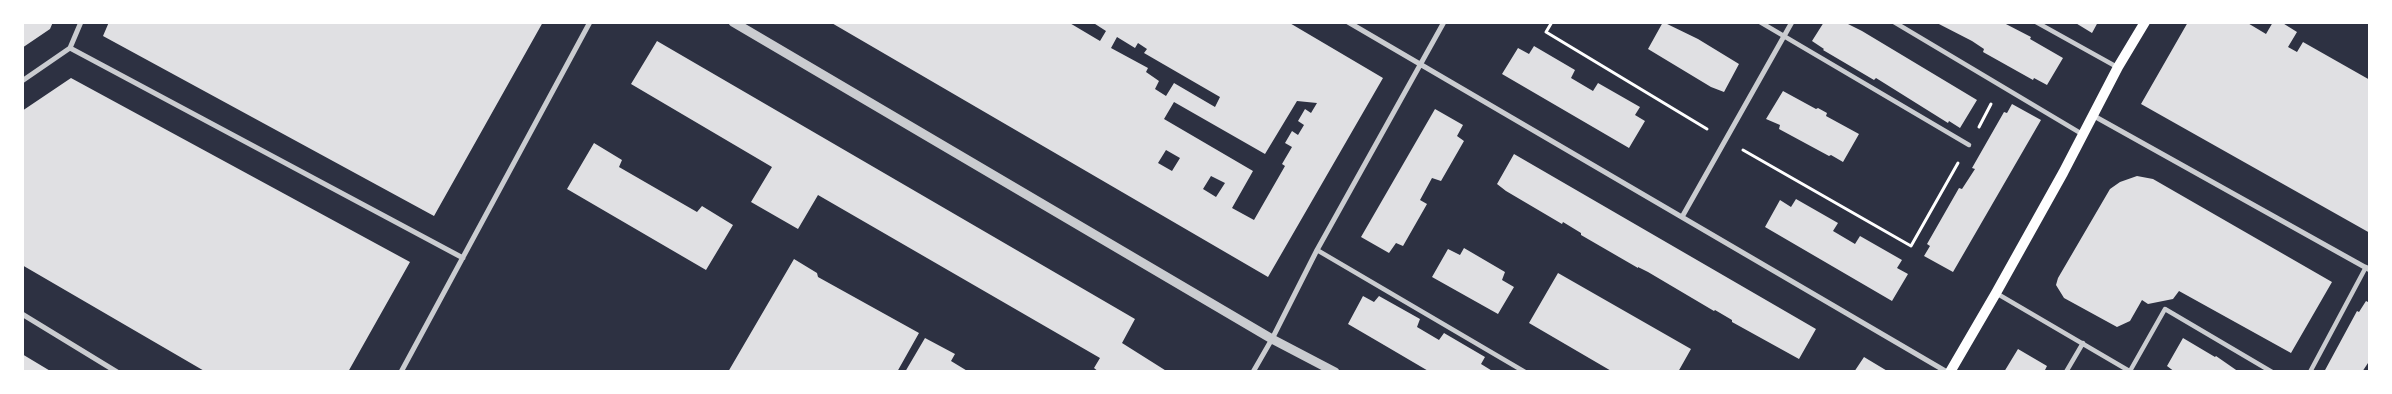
<!DOCTYPE html>
<html>
<head>
<meta charset="utf-8">
<style>
	body { margin:0 }
	#map { position:relative; width:2392px; height:394px; overflow:hidden; background:#2d3142; font-family:Karla,sans-serif }
	canvas { display:block }
	.frame { position:absolute; inset:0; border:24px solid #fff; pointer-events:none }
</style>
</head>
<body>
<div id="map">
<canvas width="2392" height="394"></canvas>
<div class="frame"></div>
</div>
<script>
const context = document.querySelector('canvas').getContext('2d');
context.lineJoin = 'round';
function paint(path, color) { context.fillStyle = color; context.fill(path, 'evenodd'); }
const shape = rows => new Path2D(rows.map(r => 'M' + r).join(''));
function stroke(path, color, width, dash) { context.strokeStyle = color; context.lineWidth = width; context.lineCap = dash ? 'butt' : 'round'; context.setLineDash(dash || []); context.stroke(path); }
paint(shape([
	[22,22,53,22,50,29,22,48],
	[109,22,543,22,434,216,103,36],
	[830,22,1068,22,1100,41,1106,31,1092,22,1288,22,1383,78,1268,277],
	[1117,37,1135,48,1138,43,1147,49,1144,53,1220,97,1215,107,1174,83,1166,96,1155,89,1159,81,1146,72,1148,68,1111,48],
	[1297,101,1317,103,1311,113,1305,109,1298,121,1304,125,1298,135,1292,131,1285,143,1292,147,1282,164,1285,166,1254,220,1232,208,1253,171,1164,119,1174,102,1265,154],
	[1166,150,1180,158,1172,171,1158,163],
	[1211,176,1225,183,1216,197,1203,189],
	[1663,22,1698,39,1739,64,1724,92,1711,87,1648,49],
	[1824,22,1844,22,1862,31,1977,100,1960,128,1949,121,1948,123,1876,78,1874,80,1823,50,1824,49,1812,41],
	[1935,22,2002,22,2031,37,2030,39,2063,58,2047,85,2034,78,2033,80,1983,52,1984,49,1972,41],
	[2074,22,2098,22,2092,33],
	[2188,22,2246,22,2266,34,2273,22,2281,22,2297,32,2288,47,2297,52,2303,42,2370,80,2370,233,2141,104],
	[657,41,1135,319,1122,343,1168,372,1099,372,1094,368,1100,358,818,195,798,229,751,202,772,167,631,84],
	[1534,46,1575,70,1571,78,1593,91,1598,83,1640,107,1635,115,1645,121,1629,148,1502,74,1518,48,1529,54],
	[71,78,410,262,348,372,206,372,22,265,22,111],
	[1783,91,1816,109,1818,108,1827,113,1826,116,1859,134,1843,162,1831,155,1829,156,1779,129,1780,125,1766,119],
	[2012,104,2041,120,1953,272,1924,256,1930,246,1927,244,1959,188,1962,189,1975,169,1972,168,2004,112,2007,113],
	[1435,109,1463,125,1457,136,1464,141,1441,181,1432,178,1420,200,1427,204,1403,246,1396,243,1389,253,1361,237],
	[594,143,622,160,619,167,697,212,702,206,733,225,706,270,567,189],
	[1514,154,1816,329,1799,359,1732,322,1732,320,1715,310,1714,311,1648,272,1638,267,1638,268,1581,235,1581,233,1563,222,1562,224,1506,191,1497,184],
	[2137,176,2153,179,2332,282,2291,353,2179,291,2173,299,2148,304,2142,300,2130,321,2117,327,2064,298,2056,285,2058,278,2110,189,2120,182],
	[1796,199,1838,223,1833,231,1855,244,1860,236,1902,260,1897,268,1908,274,1892,301,1765,227,1780,200,1791,207],
	[1464,248,1505,272,1502,280,1514,287,1498,314,1432,277,1448,249,1460,255],
	[794,259,817,273,818,277,919,333,897,372,728,372],
	[1558,273,1691,349,1678,372,1613,372,1529,323],
	[1363,296,1374,302,1379,296,1420,319,1417,327,1439,340,1444,333,1485,357,1481,364,1494,372,1430,372,1384,345,1348,324],
	[2366,301,2370,303,2370,360,2362,372,2324,372,2357,311,2359,312],
	[925,338,955,354,951,361,969,372,905,372],
	[2183,338,2215,357,2216,356,2239,372,2175,372,2167,366],
	[2018,349,2047,366,2044,372,2004,372],
	[22,354,52,372,22,372],
	[1864,357,1889,372,1854,372]
]), '#e0e0e3');
stroke(shape([
	[1552,22,1546,32,1707,129],
	[1979,127,1991,104],
	[1743,150,1911,246,1958,163]
]), '#fff', 3);
stroke(shape([
	[1760,22,1969,145],
	[1894,22,2082,134],
	[2036,22,2117,67],
	[1317,250,1525,372],
	[1996,293,2131,372],
	[2130,371,2165,309,2272,372],
	[2066,372,2083,343],
	[2310,372,2366,267]
]), '#caccd0', 4.5);
stroke(shape([
	[1348,22,1947,372],
	[70,48,463,258],
	[22,81,70,48,81,22],
	[2094,116,2370,270],
	[1682,217,1792,22],
	[22,314,117,372],
	[401,372,590,22],
	[1253,372,1272,339,1317,250,1444,22]
]), '#caccd0', 5);
stroke(shape([
	[733,22,1272,339,1335,372]
]), '#caccd0', 9);
stroke(shape([
	[1950,372,1996,293,2063,173,2118,67,2145,22]
]), '#fff', 10);
</script>
</body>
</html>
